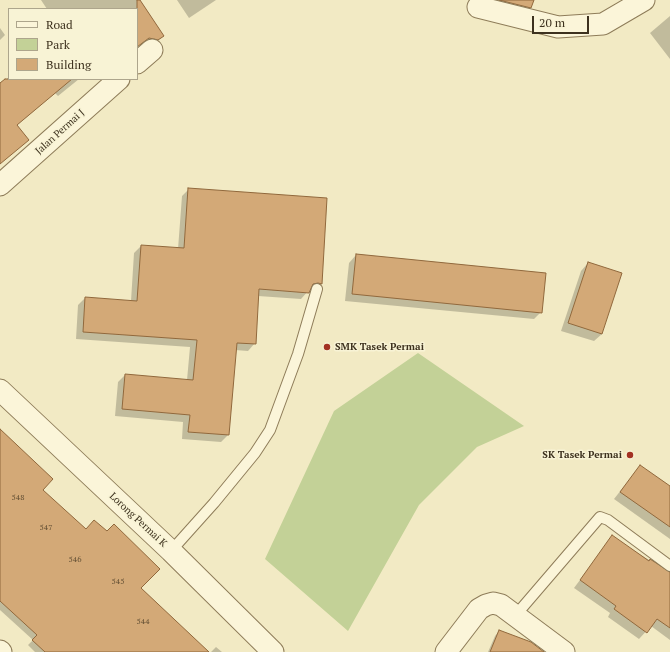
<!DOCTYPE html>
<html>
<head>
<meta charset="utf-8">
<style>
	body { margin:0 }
	#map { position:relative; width:670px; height:652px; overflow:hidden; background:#f2eac4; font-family:"PT Serif",serif }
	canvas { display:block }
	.legend { position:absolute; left:8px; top:8px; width:130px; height:72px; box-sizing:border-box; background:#f8f3d5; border:1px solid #ada58c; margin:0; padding:5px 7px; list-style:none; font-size:12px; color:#3d311e }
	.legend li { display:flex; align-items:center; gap:8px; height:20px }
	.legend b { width:20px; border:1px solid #ada58c }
	.scale { position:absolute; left:532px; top:16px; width:57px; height:18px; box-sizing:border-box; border:2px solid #3d311e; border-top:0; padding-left:5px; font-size:12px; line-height:14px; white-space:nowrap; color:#3d311e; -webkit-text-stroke:3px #f8f3d5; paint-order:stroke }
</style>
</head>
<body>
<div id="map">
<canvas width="670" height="652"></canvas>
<ul class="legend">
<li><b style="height:5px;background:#fbf5d9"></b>Road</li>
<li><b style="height:11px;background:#c3d197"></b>Park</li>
<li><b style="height:11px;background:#d3a977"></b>Building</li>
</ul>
<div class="scale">20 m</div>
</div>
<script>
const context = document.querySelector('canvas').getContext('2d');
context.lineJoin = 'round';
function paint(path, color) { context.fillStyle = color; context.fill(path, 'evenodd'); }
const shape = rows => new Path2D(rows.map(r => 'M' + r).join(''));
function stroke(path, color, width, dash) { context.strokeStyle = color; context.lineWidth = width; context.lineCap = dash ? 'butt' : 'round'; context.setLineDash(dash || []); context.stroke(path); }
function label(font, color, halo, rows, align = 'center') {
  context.font = font + ' "PT Serif",serif'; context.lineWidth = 3; context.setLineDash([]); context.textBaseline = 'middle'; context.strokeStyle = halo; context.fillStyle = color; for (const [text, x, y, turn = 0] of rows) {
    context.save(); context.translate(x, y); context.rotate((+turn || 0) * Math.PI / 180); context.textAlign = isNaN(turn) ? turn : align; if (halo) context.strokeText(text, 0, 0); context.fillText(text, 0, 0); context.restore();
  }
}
paint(shape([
	[418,353,524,426,477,447,419,505,348,631,265,559,334,411]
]), '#c3d197');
paint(shape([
	[41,0,139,0,163,36,153,44,145,42,137,46,137,9,47,9],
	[177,0,216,0,189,18],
	[469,0,533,0,530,7,521,16,467,4],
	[670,16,670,59,650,33],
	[0,28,5,35,0,40],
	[9,77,9,79,79,79,58,96,55,93,16,126,0,162,0,85],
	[189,189,326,199,321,284,314,291,309,290,301,299,258,296,255,343,248,351,235,350,228,435,221,442,182,439,183,422,115,416,118,382,125,375,187,380,190,347,76,339,78,305,85,298,131,301,134,253,141,246,178,249,182,196],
	[356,255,541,312,534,319,345,301,349,263],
	[588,263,602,334,594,341,561,331,581,271],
	[0,430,41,490,140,588,208,652,35,652,28,645,33,640,0,610],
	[640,466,670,488,670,539,614,499],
	[612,537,670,573,670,640,651,626,639,639,608,617,610,613,574,588],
	[499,631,526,652,488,652,495,636],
	[216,647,222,652,211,652]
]), '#0003');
const building = shape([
	[137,0,140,0,164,36,158,40,149,38,137,47,137,0],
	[499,0,534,0,531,8,499,0],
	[5,79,72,79,17,125,29,140,0,164,0,83,5,79],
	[188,188,327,198,322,284,318,283,313,284,309,293,259,289,256,344,237,343,229,435,188,432,190,415,122,409,125,374,193,380,197,340,83,332,85,297,137,301,141,245,184,248,188,188],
	[356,254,546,273,542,313,352,294,356,254],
	[588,262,622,273,602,334,568,323,588,262],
	[0,429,53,479,43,490,86,529,94,520,107,531,114,524,160,569,141,588,209,652,45,652,32,640,37,635,0,601,0,429],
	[640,465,670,486,670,527,620,492,640,465],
	[612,535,649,561,650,559,670,572,670,628,657,619,647,633,614,609,616,606,580,580,612,535],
	[499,630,531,642,544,652,490,652,499,630]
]);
paint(building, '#d3a977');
stroke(building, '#90683c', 1);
const lane = shape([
	[171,551,214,503,255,453,270,430,298,354,317,289],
	[515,616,600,517,608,520,670,566]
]);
const street = shape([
	[478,7,558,27,603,24,644,0],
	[137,63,152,50],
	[0,185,119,79],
	[0,390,171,551,273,652],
	[0,651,1,652],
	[446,652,479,609,486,605,493,603,501,605,564,652]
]);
stroke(lane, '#8e7c59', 12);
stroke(street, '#8e7c59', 23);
stroke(lane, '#fbf5d9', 10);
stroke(street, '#fbf5d9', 21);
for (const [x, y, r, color] of [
	[327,347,4,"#a33223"],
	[630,455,4,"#a33223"]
]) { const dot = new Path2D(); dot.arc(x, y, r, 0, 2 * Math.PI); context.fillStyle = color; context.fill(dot); stroke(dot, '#f8f3d5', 1.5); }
label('8px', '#624f34', null, [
	["548",18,498],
	["547",46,528],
	["546",75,560],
	["545",118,582],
	["544",143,622]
]);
label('10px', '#3d311e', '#f8f3d5', [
	["Jalan Permai J",60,132,-42],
	["Lorong Permai K",138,520,43]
]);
label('bold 10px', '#3d311e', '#f8f3d5', [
	["SMK Tasek Permai",335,347],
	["SK Tasek Permai",622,455,"right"]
], 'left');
</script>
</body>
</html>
